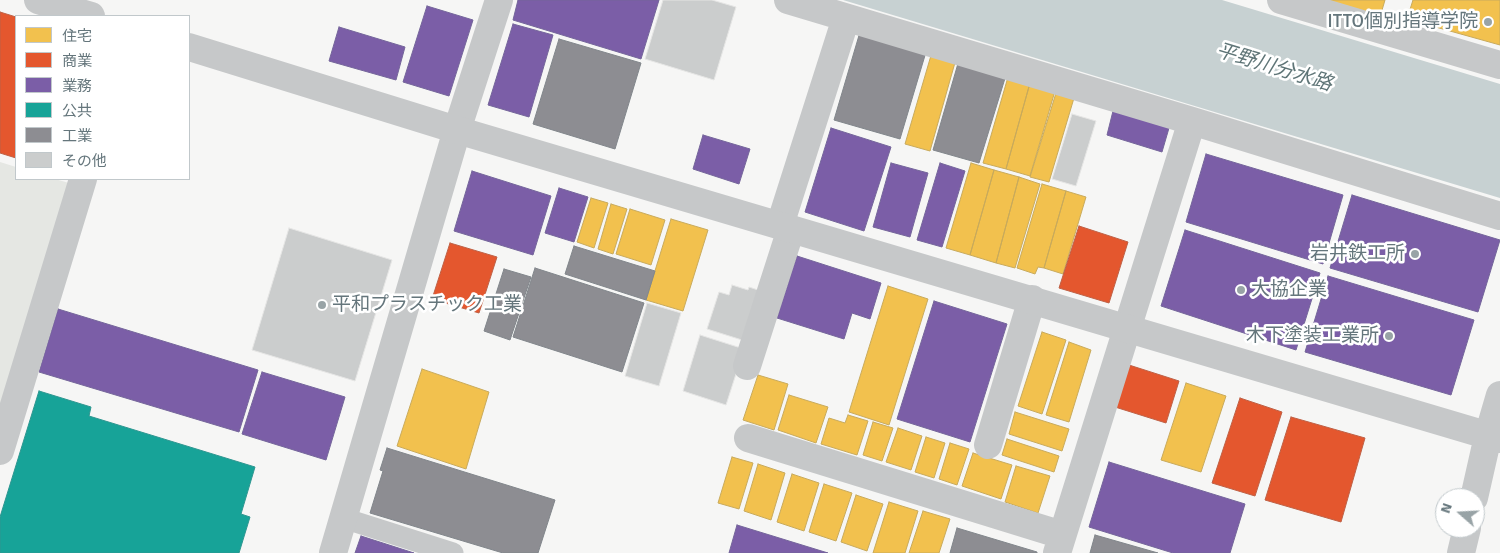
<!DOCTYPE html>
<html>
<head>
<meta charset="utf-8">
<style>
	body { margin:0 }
	#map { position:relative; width:1500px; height:553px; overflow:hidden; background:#f6f6f5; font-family:Signika,"Noto Sans JP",sans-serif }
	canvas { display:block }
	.legend { position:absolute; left:15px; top:15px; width:175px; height:165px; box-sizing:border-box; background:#fff; border:1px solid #c1c8cb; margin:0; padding:6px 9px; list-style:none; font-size:15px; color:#65767c }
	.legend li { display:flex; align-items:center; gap:10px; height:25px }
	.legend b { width:25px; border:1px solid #c1c8cb }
	.north { position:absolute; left:1435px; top:488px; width:50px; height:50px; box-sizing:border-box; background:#fff; border:1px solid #c1c8cb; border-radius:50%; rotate:289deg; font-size:14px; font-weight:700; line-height:20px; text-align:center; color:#65767c }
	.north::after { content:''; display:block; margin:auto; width:18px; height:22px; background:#98a3a6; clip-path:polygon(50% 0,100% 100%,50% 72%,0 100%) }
</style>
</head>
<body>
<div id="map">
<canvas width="1500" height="553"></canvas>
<ul class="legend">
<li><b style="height:14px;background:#f2c14e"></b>住宅</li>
<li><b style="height:14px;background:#e4572e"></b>商業</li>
<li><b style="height:14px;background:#7b5ea7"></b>業務</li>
<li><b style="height:14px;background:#17a398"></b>公共</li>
<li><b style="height:14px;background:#8d8d92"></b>工業</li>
<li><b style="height:14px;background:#cbcdcd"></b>その他</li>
</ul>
<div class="north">N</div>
</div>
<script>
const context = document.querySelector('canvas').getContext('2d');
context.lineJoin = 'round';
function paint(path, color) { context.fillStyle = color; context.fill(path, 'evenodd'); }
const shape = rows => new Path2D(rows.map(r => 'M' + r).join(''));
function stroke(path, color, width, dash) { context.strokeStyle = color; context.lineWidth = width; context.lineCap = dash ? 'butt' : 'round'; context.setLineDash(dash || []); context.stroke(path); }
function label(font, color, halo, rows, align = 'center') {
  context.font = font + ' Signika,"Noto Sans JP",sans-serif'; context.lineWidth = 5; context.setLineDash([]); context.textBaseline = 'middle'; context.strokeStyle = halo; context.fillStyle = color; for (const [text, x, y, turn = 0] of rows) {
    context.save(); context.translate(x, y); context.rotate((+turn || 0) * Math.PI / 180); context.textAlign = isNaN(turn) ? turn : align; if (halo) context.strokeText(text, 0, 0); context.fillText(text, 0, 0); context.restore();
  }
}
paint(shape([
	[0,162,16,167,16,179,55,179,76,185,0,435]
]), '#e5e7e3');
paint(shape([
	[843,0,1222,0,1500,84,1500,198]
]), '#c7d1d2');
const homes = shape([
	[1322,0,1385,0,1380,17,1322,0],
	[1413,0,1500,0,1500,45,1407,19,1413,0],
	[932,52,956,59,930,151,905,144,932,52],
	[1008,77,1030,83,1006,169,983,163,1008,77],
	[1030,83,1055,91,1030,176,1006,169,1030,83],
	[1056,93,1074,98,1049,182,1030,177,1056,93],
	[971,163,994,170,970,255,946,248,971,163],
	[994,170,1019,177,996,263,970,255,994,170],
	[1019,177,1040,184,1015,268,996,263,1019,177],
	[1042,184,1066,191,1044,268,1038,267,1035,274,1017,268,1042,184],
	[1066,191,1086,197,1063,274,1044,268,1066,191],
	[591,198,608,203,594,248,577,242,591,198],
	[611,204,627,209,613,254,598,249,611,204],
	[630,209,665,220,651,265,616,254,630,209],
	[671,219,708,230,683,311,646,300,671,219],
	[888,286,928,299,889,425,849,412,888,286],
	[1042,332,1066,340,1042,414,1018,406,1042,332],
	[1069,342,1091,350,1069,422,1046,415,1069,342],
	[422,369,489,392,466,469,397,446,422,369],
	[758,375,788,384,774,430,743,420,758,375],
	[1186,383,1226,396,1201,472,1161,460,1186,383],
	[789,395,828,407,816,443,778,430,789,395],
	[1015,412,1069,429,1062,451,1009,434,1015,412],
	[848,415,868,421,857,455,821,444,829,418,845,423,848,415],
	[873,422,893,428,882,461,863,455,873,422],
	[898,428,922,436,911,470,886,462,898,428],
	[926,437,945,443,934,478,915,472,926,437],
	[1007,439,1059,456,1054,472,1002,455,1007,439],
	[950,443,969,449,957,485,939,479,950,443],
	[973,453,1012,465,1001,499,962,486,973,453],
	[732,457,753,463,739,509,718,503,732,457],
	[758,464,785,473,771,520,744,511,758,464],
	[1016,466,1050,476,1038,513,1005,502,1016,466],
	[792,474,819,483,804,531,777,522,792,474],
	[824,484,852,493,836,541,809,532,824,484],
	[856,495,883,504,867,551,841,542,856,495],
	[889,502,918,511,905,553,873,553,889,502],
	[923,511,950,519,939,553,909,553,923,511]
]);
paint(homes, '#f2c14e');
stroke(homes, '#c8aa5c', 1);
const shops = shape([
	[0,12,16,17,16,158,0,153,0,12],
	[1079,226,1128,242,1109,303,1059,288,1079,226],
	[450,243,497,257,479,313,432,299,450,243],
	[1129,365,1179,381,1166,423,1115,407,1129,365],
	[1240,398,1282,412,1255,496,1212,483,1240,398],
	[1291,417,1365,438,1341,522,1265,500,1291,417]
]);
paint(shops, '#e4572e');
stroke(shops, '#be6045', 1);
const offices = shape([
	[518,0,659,0,641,59,513,20,518,0],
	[427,6,473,20,449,96,403,82,427,6],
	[513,24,553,35,529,117,488,105,513,24],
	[339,27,405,47,396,80,329,61,339,27],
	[1113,111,1169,128,1162,152,1107,135,1113,111],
	[831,128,891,147,864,231,805,212,831,128],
	[703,135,750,149,739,184,693,169,703,135],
	[1206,154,1343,195,1323,264,1186,222,1206,154],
	[891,163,928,173,910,237,873,227,891,163],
	[940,163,965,171,942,247,917,240,940,163],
	[472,171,551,196,533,255,454,231,472,171],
	[559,188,588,197,574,242,545,233,559,188],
	[1352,195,1500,240,1478,312,1330,268,1352,195],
	[1185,230,1320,273,1296,350,1161,306,1185,230],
	[797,256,881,283,870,319,852,313,844,339,777,318,797,256],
	[1328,276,1474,320,1451,395,1305,352,1328,276],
	[934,301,1007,324,970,442,897,419,934,301],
	[58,309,258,370,239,432,39,372,58,309],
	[262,372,345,397,326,460,242,434,262,372],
	[1109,462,1245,504,1230,553,1173,553,1089,527,1109,462],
	[737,525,828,553,729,553,737,525],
	[361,536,414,553,355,553,361,536]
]);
paint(offices, '#7b5ea7');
stroke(offices, '#74659a', 1);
const public = shape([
	[39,391,91,407,89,416,255,467,241,514,250,517,239,553,0,553,0,517,39,391]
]);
paint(public, '#17a398');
stroke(public, '#2e9690', 1);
const industry = shape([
	[860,32,926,52,900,139,834,120,860,32],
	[559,39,641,63,615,149,533,124,559,39],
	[959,60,1006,75,979,163,933,150,959,60],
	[574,246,655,271,646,300,565,274,574,246],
	[535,268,644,303,622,372,513,337,535,268],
	[504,269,531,277,510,340,484,331,504,269],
	[387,448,555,500,538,553,503,553,370,513,383,471,380,470,387,448],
	[957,528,1037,552,1037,553,950,553,957,528],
	[1095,535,1158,553,1090,553,1095,535]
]);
paint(industry, '#8d8d92');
stroke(industry, '#81868b', 1);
const building = shape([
	[663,0,712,0,736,7,714,80,645,59,663,0],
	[1072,114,1096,121,1076,186,1052,179,1072,114],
	[289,228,392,260,355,381,252,350,289,228],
	[732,285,748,290,749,287,758,290,742,340,707,329,719,292,729,295,732,285],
	[647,303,681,313,659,386,625,376,647,303],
	[700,335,744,349,726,405,683,391,700,335]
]);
paint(building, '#cbcdcd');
stroke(building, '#e5e5e4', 1);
stroke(shape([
	[343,518,453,553]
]), '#c6c8c9', 21);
stroke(shape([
	[788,0,1192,121,1500,216],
	[1281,0,1500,65],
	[780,225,846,18],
	[747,366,791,229],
	[748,438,1062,535],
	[988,445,1032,299],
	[0,451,83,179],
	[333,553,457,130,499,0],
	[1057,553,1192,121]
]), '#c6c8c9', 28);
stroke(shape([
	[38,0,91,16],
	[189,47,457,130,1500,439],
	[1474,498,1488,436,1500,395],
	[1461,553,1467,528]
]), '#c6c8c9', 28);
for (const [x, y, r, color] of [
	[1488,22,5,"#98a3a6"],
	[1415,254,5,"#98a3a6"],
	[1241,290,5,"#98a3a6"],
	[322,305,5,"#98a3a6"],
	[1389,336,5,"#98a3a6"]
]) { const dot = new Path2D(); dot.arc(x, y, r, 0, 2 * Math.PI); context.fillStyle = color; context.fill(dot); stroke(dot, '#fff', 2); }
label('19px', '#65767c', '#fff', [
	["ITTO個別指導学院",1478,22],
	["岩井鉄工所",1405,254],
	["大協企業",1251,290,"left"],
	["平和プラスチック工業",332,305,"left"],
	["木下塗装工業所",1379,336]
], 'right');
label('italic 20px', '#5f7577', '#fff', [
	["平野川分水路",1274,68,17]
]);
</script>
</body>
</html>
